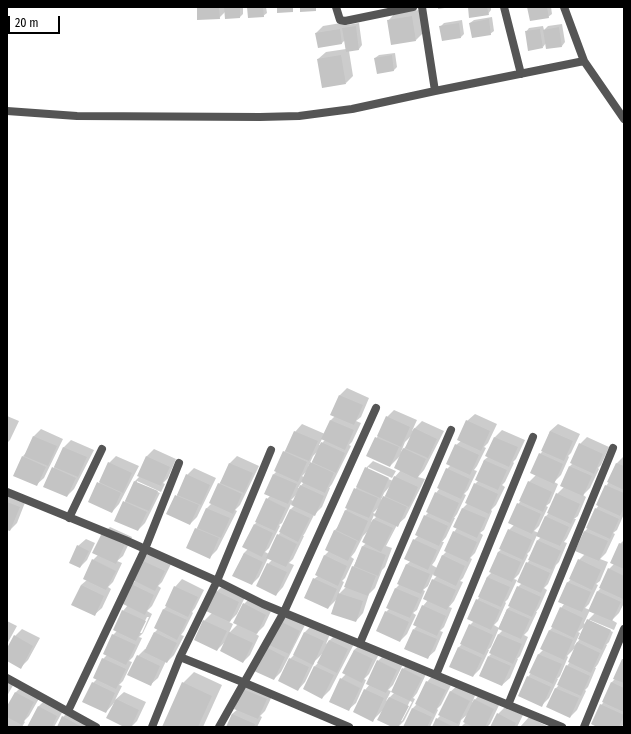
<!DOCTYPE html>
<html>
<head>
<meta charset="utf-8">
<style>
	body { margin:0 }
	#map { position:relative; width:631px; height:734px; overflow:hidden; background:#fff; font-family:"Fira Sans Condensed",sans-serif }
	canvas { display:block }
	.frame { position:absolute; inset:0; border:8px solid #000; pointer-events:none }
	.scale { position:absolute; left:8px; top:16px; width:52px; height:18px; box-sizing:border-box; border:2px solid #000; border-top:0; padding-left:5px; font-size:12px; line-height:14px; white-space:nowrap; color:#000; -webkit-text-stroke:3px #fff; paint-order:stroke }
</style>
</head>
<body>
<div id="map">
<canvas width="631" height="734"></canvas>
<div class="frame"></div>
<div class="scale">20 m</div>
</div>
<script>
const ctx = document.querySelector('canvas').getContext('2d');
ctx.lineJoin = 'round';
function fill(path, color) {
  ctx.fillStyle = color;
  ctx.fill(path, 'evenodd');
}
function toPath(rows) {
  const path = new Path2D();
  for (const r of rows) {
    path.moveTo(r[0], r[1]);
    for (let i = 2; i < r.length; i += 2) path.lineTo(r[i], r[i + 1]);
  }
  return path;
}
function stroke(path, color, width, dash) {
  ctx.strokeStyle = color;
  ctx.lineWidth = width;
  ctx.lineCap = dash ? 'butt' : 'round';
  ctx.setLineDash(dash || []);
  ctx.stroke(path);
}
fill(toPath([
	[198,7,243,7,243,14,240,17,225,12,219,18],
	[248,7,266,7,267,13,263,16],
	[438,7,451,7,438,9],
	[469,7,491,7,491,10,488,14],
	[528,7,551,7,552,14,548,17],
	[419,10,423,33,416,40,388,21,395,13],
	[492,17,494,31,490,34,470,23,474,20],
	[462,20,464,34,461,37,441,26,444,23],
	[347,22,347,25,359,23,362,45,359,49,349,51,353,76,346,83,318,59,326,52,346,49,345,40,342,43,316,33,323,26],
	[562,24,565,42,562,46,546,43,543,47,526,32,529,28,543,26,544,30,548,26],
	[395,53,397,67,394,70,378,73,375,58,379,55],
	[347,388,369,398,361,417,356,421,361,423,352,442,349,445,351,446,332,484,329,488,330,488,322,507,314,515,305,533,303,536,304,536,293,559,289,563,294,565,283,587,276,595,257,586,268,564,272,560,268,558,259,577,252,584,234,575,244,553,248,549,255,524,257,522,267,499,270,496,274,474,277,471,284,452,288,448,295,432,302,424,325,434,331,420,335,416,340,395],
	[322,439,325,440,320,445,319,445],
	[317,452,309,468,308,467,313,456],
	[308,470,305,478,302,476],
	[302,481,304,482,299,488,298,488],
	[297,494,294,501,291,500],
	[291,504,295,505,291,509,280,532,281,532,278,535,269,554,265,552,269,548,280,526,279,525,282,523],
	[394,410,417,420,412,431,422,421,444,431,424,470,418,477,425,479,405,518,397,525,386,546,392,548,385,567,382,570,375,588,369,594,363,613,356,621,338,598,328,608,314,579,318,576,324,556,329,551,334,531,338,527,345,511,348,508,347,507,366,468,373,461,396,471,392,478,368,467,368,470,393,481,394,479,393,479,401,470,400,456,390,466,368,456,387,417],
	[411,436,407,445,401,452,405,442],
	[390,486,387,494,381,500,384,493],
	[379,507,376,514,373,513],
	[374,515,377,516,371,522],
	[368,531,366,543,363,546,355,564,353,567,346,587,338,595,344,582,342,581,345,578,354,559,351,557,355,552,363,536],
	[475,414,497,424,488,443,484,447,486,448,477,466,474,470,477,471,468,490,464,494,466,495,457,514,454,518,455,518,446,537,442,542,444,542,435,561,432,565,437,568,442,556,447,551,454,532,457,528,454,527,463,508,468,503,475,484,479,480,484,460,488,457,487,456,495,437,502,430,525,440,516,459,513,462,514,463,505,482,502,485,505,487,496,505,491,510,492,511,484,530,480,533,483,535,475,553,470,558,472,559,463,578,460,581,463,582,454,601,449,607,452,608,444,627,440,631,443,632,435,651,427,658,414,629,417,626,423,606,428,600,433,580,437,576,433,574,428,586,423,590,425,591,417,610,413,613,416,615,407,634,400,641,386,612,390,608,396,588,400,584,407,564,411,561,414,540,419,535,425,516,429,512,427,511,436,493,440,488,447,469,451,465,456,445,461,441,467,421],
	[7,416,19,421,10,440,7,443],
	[558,424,580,434,571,453,568,456,569,457,561,475,554,482,558,484,550,503,546,506,548,507,539,526,534,531,539,533,546,516,549,513,557,494,564,487,570,466,573,463,580,444,587,437,609,447,601,465,598,468,599,469,590,488,583,495,586,497,578,516,574,519,576,519,567,538,564,542,567,543,559,562,556,565,548,584,544,588,547,590,539,608,536,612,537,612,528,631,524,635,528,637,520,656,517,659,518,659,510,678,502,685,489,656,492,653,490,653,499,634,503,630,499,628,491,647,488,650,489,650,480,669,473,676,451,666,459,647,462,644,470,625,474,621,477,600,480,597,487,577,492,572,498,552,502,549,509,530,514,525,518,504,521,501,529,482,536,475,540,454,543,451,550,431],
	[537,535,541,537,538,540,530,560,527,563,522,583,518,587,511,606,507,609,499,628,494,625,498,621,506,603,505,602,508,599,517,580,514,579,519,574,528,555,527,554,530,551],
	[41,429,63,439,44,478,36,485,23,456,26,453,34,436],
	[71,440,94,450,74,489,67,496,45,486,64,447],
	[154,449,176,459,168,478,163,483,165,484,161,492,137,481,137,483,160,493,145,523,138,530,116,520,135,481,140,476,147,456],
	[116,456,139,466,119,504,112,512,90,502,109,463],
	[237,456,259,466,240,505,235,510,237,511,217,550,210,557,196,529,200,525,207,508,212,503,219,484,222,480,230,463],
	[624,456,624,514,617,530,613,533,615,534,606,553,600,559,608,562,600,581,596,584,598,585,589,604,585,608,590,610,598,591,601,588,609,569,614,564,620,544,624,540,624,603,619,613,612,620,617,623,614,630,590,620,590,622,613,632,609,642,606,645,607,645,598,664,595,668,596,668,588,687,585,690,586,691,577,710,570,717,548,707,556,688,559,685,567,666,570,662,575,648,567,656,568,657,560,676,557,679,558,679,549,698,542,705,520,695,528,677,531,673,530,673,539,654,543,650,542,649,550,630,553,627,561,608,565,603,559,601,568,582,571,579,579,560,585,554,577,550,585,531,588,528,596,509,599,505,606,486,609,482,608,482,617,463],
	[590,610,595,613,584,624,584,623],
	[585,626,580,639,574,646,580,633,578,632],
	[194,468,216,478,197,517,190,524,168,514,187,475],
	[7,493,26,500,17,523,10,530,7,529],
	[110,527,132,537,123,556,117,561,122,563,113,582,108,587,111,589,102,608,94,615,81,585,87,580,93,560,98,555,102,534],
	[86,539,95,543,87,560,80,567,78,546],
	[149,553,171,564,162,582,158,586,161,588,152,606,147,611,152,614,143,633,139,637,142,638,133,657,129,661,132,662,123,681,119,685,122,686,115,700,124,692,146,702,137,721,131,727,126,727,114,703,106,712,93,683,97,679,103,659,107,655,113,635,117,631,123,611,128,605,132,584,136,580,142,560],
	[147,617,149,617,142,633,139,633],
	[182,579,204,590,195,608,192,612,193,613,184,631,181,635,184,636,174,655,167,662,166,661,158,678,150,685,138,656,145,649,146,649,154,633,158,629,155,628,164,609,167,606,175,587],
	[224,585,246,595,237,614,229,622,233,624,229,633,238,624,244,604,251,597,273,607,264,626,256,634,259,636,250,655,243,662,225,642,217,650,204,621,212,613,216,592],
	[288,615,306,623,281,672,274,679,256,670,281,622],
	[7,621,17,626,7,644],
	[312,625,330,634,326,644,337,633,355,642,330,690,322,698,315,666,318,663,323,653,315,661,305,682,298,690,290,659,294,655,305,632],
	[22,629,40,638,28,660,21,667,7,660,7,650,15,636],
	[362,643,380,652,369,674,364,679,366,680,356,703,348,710,341,679,346,674,354,650],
	[385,654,404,662,393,685,388,690,391,691,386,701,395,692,403,669,410,662,428,670,417,693,413,698,415,699,404,721,398,727,394,727,383,710,372,721,365,690,370,684,378,661],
	[410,701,412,702,402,721,400,721],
	[623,659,624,659,624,722,622,727,600,727,601,705,604,702,612,682,616,678],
	[194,672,222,685,203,727,163,727,183,683],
	[434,674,452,683,441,705,437,709,438,710,430,727,404,727,413,708,417,704,427,682],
	[7,675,16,680,7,696],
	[251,682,274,692,265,711,260,716,262,717,257,727,227,727,232,714,238,709,244,689],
	[23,685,41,695,29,716,24,721,25,722,22,727,7,727,7,708,16,692],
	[458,685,476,693,472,703,482,692,501,701,490,724,487,727,461,727,465,723,469,713,461,720,459,727,433,727,437,719,441,715,450,692],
	[46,699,64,709,54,727,28,727,39,706],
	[505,707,523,715,517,727,491,727,498,714],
	[70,710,88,719,84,727,58,727,63,717],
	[529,717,547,726,546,727,520,727]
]), '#0003');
fill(toPath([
	[197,7,219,7,220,19,197,20],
	[224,7,240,7,240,18,225,19],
	[247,7,263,7,264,17,248,18],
	[277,7,293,7,293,12,277,13],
	[300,7,316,7,316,11,300,12],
	[468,7,487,7,489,15,469,18],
	[527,7,547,7,549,18,530,21],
	[412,16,416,41,391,45,387,20],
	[489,19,491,35,472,38,469,23],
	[459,23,461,38,442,41,439,26],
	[356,26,359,50,346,52,342,28],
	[559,27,562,47,546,49,543,30],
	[340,29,342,44,318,48,315,33],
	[540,29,543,48,528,51,525,31],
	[341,55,346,84,322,88,317,59],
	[392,55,394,71,377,74,374,58],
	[339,395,363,405,354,425,330,415],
	[386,416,410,427,401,447,377,436],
	[330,420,354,430,345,450,321,439],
	[466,420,490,431,481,451,457,440],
	[414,428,437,439,428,458,405,448],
	[294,431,318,441,309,461,285,451],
	[550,431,573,441,564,461,541,451],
	[33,436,57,446,48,466,24,456],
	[375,437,399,447,390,467,366,456],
	[494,437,518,447,509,467,485,456],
	[321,442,345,453,336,473,312,462],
	[579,443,603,454,594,474,570,463],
	[455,444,479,455,470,475,446,464],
	[63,447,87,457,78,477,54,467],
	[403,448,426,459,417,479,394,468],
	[283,451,307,462,298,482,274,471],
	[539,453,563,464,554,484,530,473],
	[22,456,46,467,37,486,13,476],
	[146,456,170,467,161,486,137,476],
	[484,460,507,470,498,490,475,480],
	[108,462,132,473,123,493,99,482],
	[310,462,334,473,325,493,301,482],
	[229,463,253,473,244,493,220,483],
	[616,463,624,466,624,490,607,482],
	[569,466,592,476,583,496,560,486],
	[52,467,76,478,67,497,43,487],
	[365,467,389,478,380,498,356,487],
	[446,468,470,479,461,499,437,488],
	[186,474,210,485,201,505,177,495],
	[273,474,297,484,288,504,264,494],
	[394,476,418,487,409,507,385,496],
	[134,481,158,491,149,511,125,501],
	[528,481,552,492,543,512,519,501],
	[97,482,121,493,112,513,88,502],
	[218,483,242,494,233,514,209,503],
	[474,483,498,494,489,514,465,503],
	[300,485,324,496,315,516,291,505],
	[605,485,624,493,624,507,620,516,596,505],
	[354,488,378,498,369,518,345,508],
	[435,492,459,503,450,523,426,512],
	[556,493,580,504,571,524,547,513],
	[175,495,199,505,190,525,166,514],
	[383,496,407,507,398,527,374,516],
	[266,498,286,508,275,531,255,522],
	[123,501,147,512,138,531,114,521],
	[7,502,20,507,10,531,7,530],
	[517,503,541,514,532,534,508,523],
	[206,508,230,518,221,538,197,528],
	[462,508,486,518,477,538,453,527],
	[595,508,619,519,610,539,586,528],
	[290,509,310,518,298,542,279,532],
	[345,510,368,521,359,541,336,530],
	[424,515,448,526,439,546,415,535],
	[545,516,569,527,560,546,536,536],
	[373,519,393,528,381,552,362,542],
	[254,524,273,533,262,557,242,547],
	[195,528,219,538,210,559,186,548],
	[508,529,532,540,523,560,499,549],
	[334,530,357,541,348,561,325,550],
	[453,531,477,542,468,562,444,551],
	[584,531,608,541,599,561,575,551],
	[102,533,125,544,116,564,92,553],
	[277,534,297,544,286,567,266,558],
	[413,539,437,550,428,570,404,559],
	[537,540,561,551,552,570,528,560],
	[619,543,624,545,624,569,610,563],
	[77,545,89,551,80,568,69,563],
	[362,546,386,555,378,576,354,566],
	[498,552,521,562,512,582,489,572],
	[244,553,263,562,252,585,232,576],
	[324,555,347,566,338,586,315,575],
	[442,555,465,566,456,586,433,575],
	[92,559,116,571,106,590,83,579],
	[578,559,601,570,592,590,569,579],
	[141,560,165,571,155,591,131,579],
	[526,562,550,573,541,593,517,582],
	[267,563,287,572,276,596,256,586],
	[406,564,430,574,421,594,397,584],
	[352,566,376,576,368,596,344,587],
	[608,568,624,576,624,596,623,599,599,588],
	[487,577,510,587,501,607,478,597],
	[313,578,337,589,328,609,304,598],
	[432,579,456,590,447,610,423,599],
	[567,582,591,592,582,612,558,602],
	[131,584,154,595,145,615,121,603],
	[81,585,104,596,95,616,71,605],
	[174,586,198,597,188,617,165,606],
	[517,586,541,597,532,617,508,606],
	[395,588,419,598,410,618,386,608],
	[216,591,239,602,230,622,206,611],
	[597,591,621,602,612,621,588,611],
	[338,593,363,601,356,622,331,614],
	[476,599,500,610,491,630,467,619],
	[243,603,266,615,257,634,233,623],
	[422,605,446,616,437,636,413,625],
	[560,607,583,618,574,638,551,627],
	[163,609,187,620,177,640,154,628],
	[507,609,530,619,521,639,498,629],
	[122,610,146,621,136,641,113,630],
	[385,611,409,622,400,642,376,631],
	[587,619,611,630,602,650,578,639],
	[203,620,227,631,217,651,194,640],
	[280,621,300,631,289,654,269,645],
	[469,624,493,635,484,655,460,644],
	[413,629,437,639,428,659,404,649],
	[549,630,573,640,564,660,540,649],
	[154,632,177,643,167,663,144,652],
	[229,632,253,643,243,663,220,651],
	[304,632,324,641,313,665,293,655],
	[112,634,136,645,126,665,103,654],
	[498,634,522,644,513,664,489,653],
	[14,635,33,646,21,669,7,661,7,648],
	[329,640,348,649,337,673,317,663],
	[577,642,600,653,591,673,568,662],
	[266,647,285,657,274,680,254,671],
	[458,647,482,658,473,677,449,667],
	[354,650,373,659,362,683,342,673],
	[538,654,562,664,553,684,529,673],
	[137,655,160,666,151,686,127,675],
	[488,656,511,666,502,686,479,676],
	[102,658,126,669,116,689,93,678],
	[289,658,309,667,298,691,278,681],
	[622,659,624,659,624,683,613,679],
	[377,660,397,670,386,693,366,684],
	[566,665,590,676,581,696,557,685],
	[314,666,334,675,322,699,303,689],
	[402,668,422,678,410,701,391,692],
	[527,676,551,687,542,707,518,696],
	[340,678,360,688,349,711,329,702],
	[426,681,446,690,434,714,415,704],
	[92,682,115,693,106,713,82,702],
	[182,682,212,696,198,727,162,727],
	[611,682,624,688,624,712,602,702],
	[555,688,579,698,570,718,546,707],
	[243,689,267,699,258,719,234,709],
	[364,689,384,698,373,722,353,712],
	[450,691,470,701,458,724,438,715],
	[15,692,34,702,22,725,7,717,7,706],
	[389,697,409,706,398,727,392,727,377,720],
	[116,699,139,710,131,727,124,727,106,718],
	[474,699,494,709,485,727,473,727,463,722],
	[600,704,624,715,619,727,597,727,591,724],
	[38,706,57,716,52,727,27,727],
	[412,708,432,717,427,727,403,727],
	[497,713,516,723,514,727,490,727],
	[232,714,255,724,254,727,226,727],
	[62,716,82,727,57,727],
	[436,718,454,727,432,727]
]), '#c4c4c4');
stroke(toPath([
	[336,7,340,20,345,21,413,7],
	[422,7,435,91],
	[504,7,521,74],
	[564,7,584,61,624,119],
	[7,111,77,116,260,117,299,116,352,109,435,91,584,61],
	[7,492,125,540,217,581,263,604,562,727],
	[69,518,102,449],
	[360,643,451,430],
	[180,657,245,683,349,727],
	[436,675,533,437],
	[7,678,96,727],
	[508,705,613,448],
	[68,711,145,549,179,463],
	[152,727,180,657,217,581,271,450],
	[219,727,284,612,376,408],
	[584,727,624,629]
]), '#555', 8);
</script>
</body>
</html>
